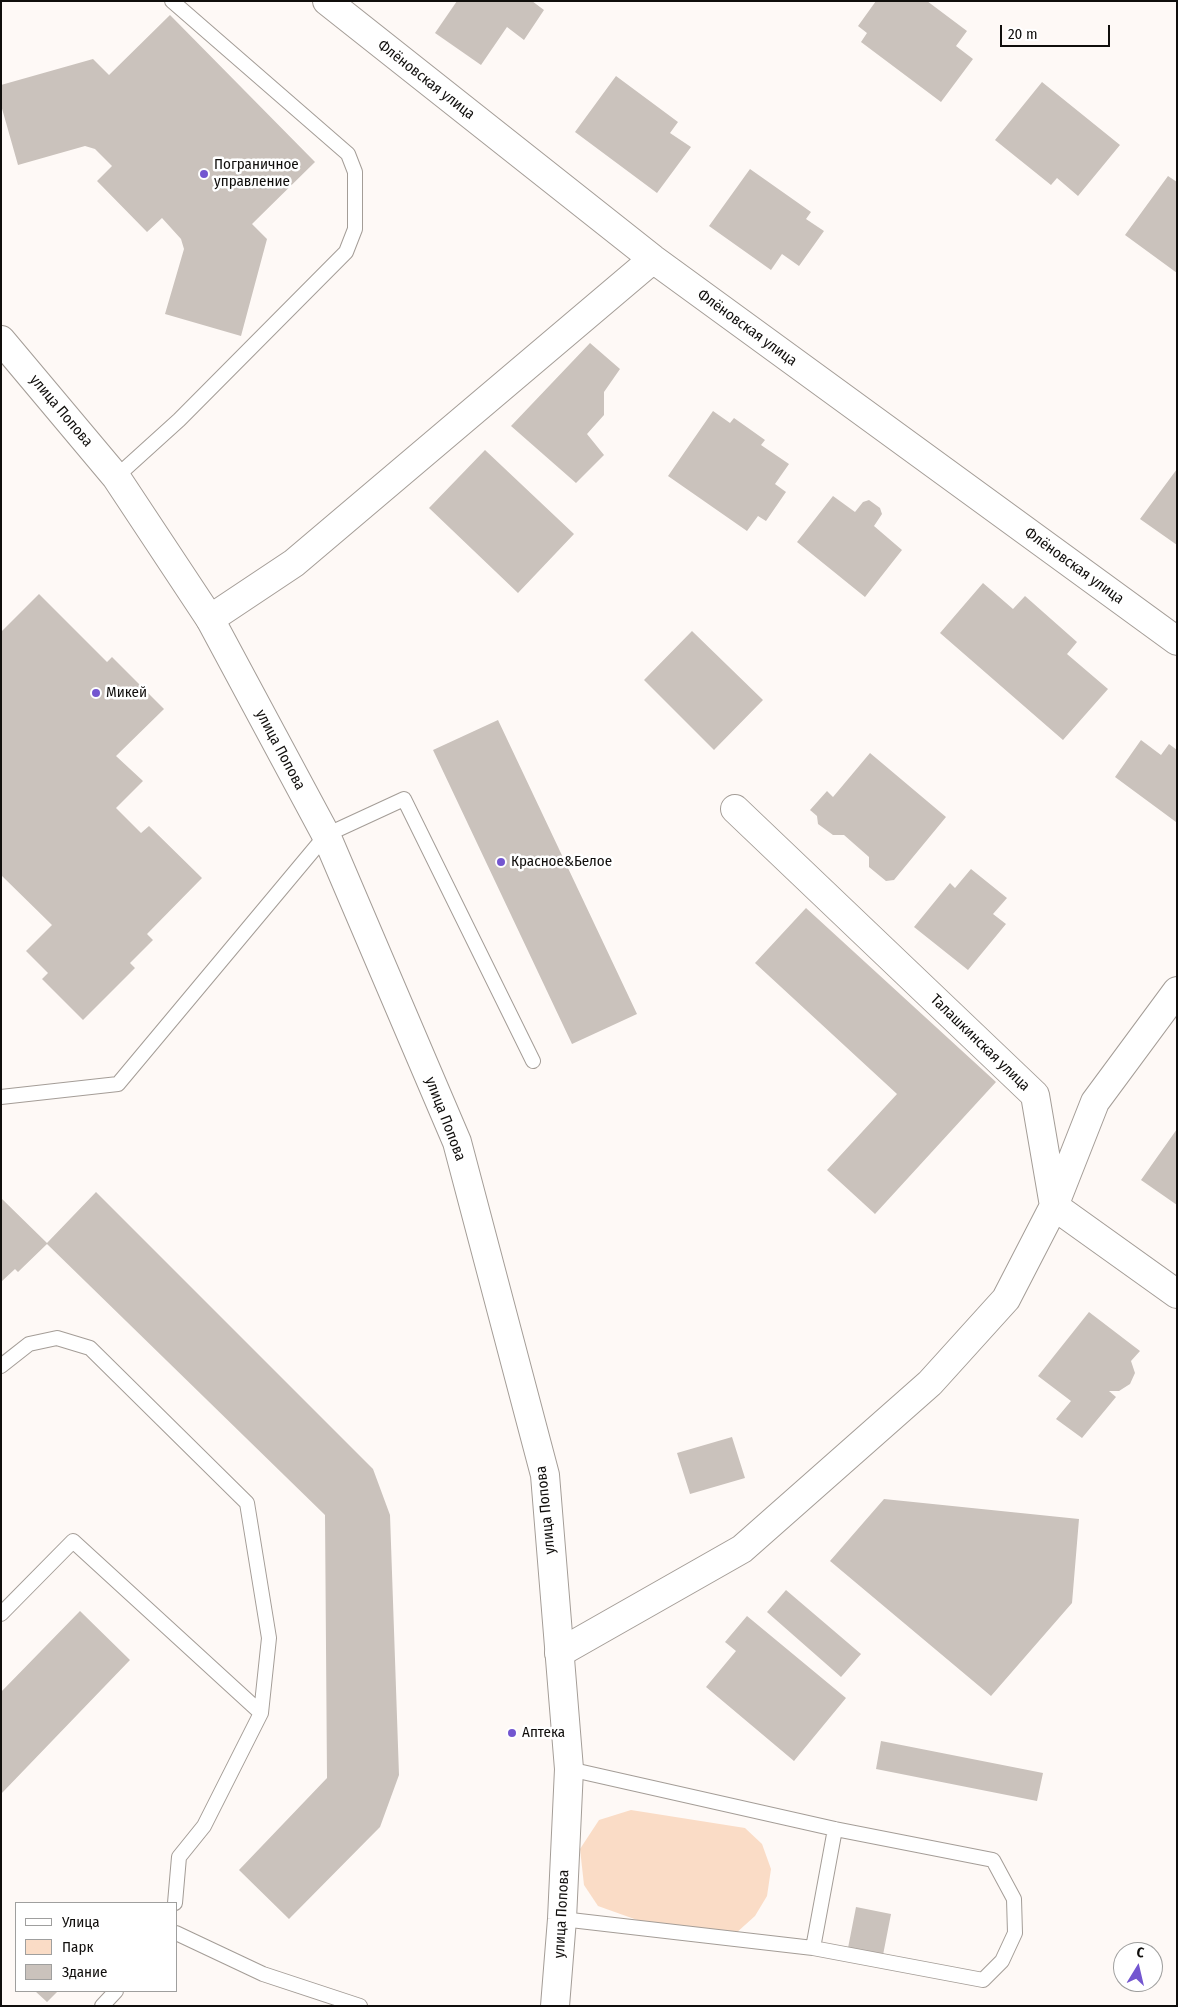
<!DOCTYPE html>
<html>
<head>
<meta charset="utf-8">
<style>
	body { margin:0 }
	#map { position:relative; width:1178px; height:2007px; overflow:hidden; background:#fef9f6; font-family:"Fira Sans Condensed",sans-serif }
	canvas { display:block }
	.frame { position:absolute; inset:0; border:2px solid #100e0c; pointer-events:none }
	.legend { position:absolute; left:15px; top:1902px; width:162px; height:90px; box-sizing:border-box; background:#fff; border:1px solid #9f9f9e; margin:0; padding:6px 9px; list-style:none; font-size:15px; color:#100e0c }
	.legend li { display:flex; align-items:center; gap:10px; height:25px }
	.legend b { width:25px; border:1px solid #9f9f9e }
	.north { position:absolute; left:1113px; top:1942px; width:50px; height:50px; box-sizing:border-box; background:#fff; border:1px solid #9f9f9e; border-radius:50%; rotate:9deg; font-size:14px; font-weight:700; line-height:20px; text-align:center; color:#100e0c }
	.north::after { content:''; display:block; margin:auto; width:18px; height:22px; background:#7356d0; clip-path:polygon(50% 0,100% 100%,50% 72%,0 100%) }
	.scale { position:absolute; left:1000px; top:25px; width:110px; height:22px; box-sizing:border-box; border:2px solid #100e0c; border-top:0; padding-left:6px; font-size:15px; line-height:18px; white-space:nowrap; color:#100e0c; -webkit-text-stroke:4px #fff; paint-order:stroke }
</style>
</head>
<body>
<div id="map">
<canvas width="1178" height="2007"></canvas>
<div class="frame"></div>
<ul class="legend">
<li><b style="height:6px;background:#fff"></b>Улица</li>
<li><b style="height:14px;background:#fadcc6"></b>Парк</li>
<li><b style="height:14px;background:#cac2bc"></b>Здание</li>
</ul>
<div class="north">С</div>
<div class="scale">20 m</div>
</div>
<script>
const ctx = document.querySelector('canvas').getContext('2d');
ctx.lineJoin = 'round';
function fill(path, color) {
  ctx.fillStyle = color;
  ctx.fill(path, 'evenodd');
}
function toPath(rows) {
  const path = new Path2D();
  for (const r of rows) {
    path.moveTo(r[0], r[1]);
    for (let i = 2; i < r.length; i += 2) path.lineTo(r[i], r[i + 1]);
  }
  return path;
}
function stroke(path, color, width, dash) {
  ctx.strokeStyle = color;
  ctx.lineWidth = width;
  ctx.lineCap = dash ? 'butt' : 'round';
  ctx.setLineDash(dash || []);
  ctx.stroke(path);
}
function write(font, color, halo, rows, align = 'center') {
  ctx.font = font + ' "Fira Sans Condensed",sans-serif';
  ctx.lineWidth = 5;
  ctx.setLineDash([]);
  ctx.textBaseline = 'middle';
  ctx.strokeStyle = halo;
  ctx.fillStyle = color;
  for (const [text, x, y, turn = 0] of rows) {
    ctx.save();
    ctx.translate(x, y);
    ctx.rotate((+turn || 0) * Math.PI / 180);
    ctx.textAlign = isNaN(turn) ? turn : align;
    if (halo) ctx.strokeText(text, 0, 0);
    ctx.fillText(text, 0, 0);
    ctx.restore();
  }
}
fill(toPath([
	[631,1810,745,1828,762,1844,771,1869,767,1896,755,1916,735,1934,640,1921,598,1906,584,1885,580,1849,599,1820]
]), '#fadcc6');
fill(toPath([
	[457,1,532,1,544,10,524,40,507,27,481,65,435,33],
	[876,1,927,1,967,31,956,46,973,59,941,102,861,42,867,33,858,26],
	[170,15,315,162,252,224,267,239,241,336,165,314,184,249,181,239,162,218,147,232,97,181,112,166,95,149,85,146,18,165,1,105,1,85,93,59,109,75],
	[616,76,678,122,670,133,691,147,657,193,575,132],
	[1042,82,1120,145,1078,196,1057,178,1051,185,995,140],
	[750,169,811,212,806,219,824,231,799,266,782,254,771,270,709,226],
	[1168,176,1177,182,1177,273,1125,235],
	[590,343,620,369,604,392,604,415,587,434,604,455,576,483,511,426],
	[713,411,730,423,734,418,765,440,761,445,789,464,775,484,786,492,766,521,758,516,747,531,668,476],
	[485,450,574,534,518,593,429,508],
	[1177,469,1177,545,1140,519],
	[833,496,855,512,863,502,869,500,880,508,882,514,874,526,902,550,865,597,797,542],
	[983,583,1013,609,1025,596,1077,642,1067,654,1108,689,1063,740,940,633],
	[39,594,107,662,112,657,164,709,116,756,143,781,116,808,141,833,149,826,202,878,147,934,153,940,130,963,135,968,83,1020,42,979,48,973,26,951,52,925,1,875,1,632],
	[692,631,763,700,714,750,644,680],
	[498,720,637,1014,572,1044,433,750],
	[1141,740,1161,755,1169,744,1177,750,1176,822,1115,777],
	[870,753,946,817,894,880,886,881,869,867,869,857,844,835,833,835,818,824,817,816,810,810,827,791,833,797],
	[971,869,1007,898,993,914,1006,924,968,970,914,927,950,883,955,888],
	[806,908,996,1082,875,1214,827,1170,897,1094,755,963],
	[1177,1129,1177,1205,1141,1180],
	[96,1192,373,1469,390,1515,399,1775,380,1827,289,1919,239,1870,327,1778,325,1515,47,1244,18,1272,15,1269,1,1282,1,1198,47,1243],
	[1089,1312,1140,1351,1131,1361,1135,1373,1130,1384,1119,1391,1109,1391,1116,1397,1082,1438,1056,1419,1071,1401,1038,1376],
	[732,1437,745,1478,690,1494,677,1453],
	[884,1499,1079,1519,1072,1603,991,1696,830,1561],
	[786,1590,861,1654,841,1677,767,1612],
	[80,1611,130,1660,1,1794,1,1692],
	[747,1616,846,1698,794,1761,706,1687,736,1651,725,1642],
	[881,1741,1043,1773,1037,1801,876,1769],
	[856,1907,891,1914,883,1955,848,1948],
	[35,1991,58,1991,47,2002]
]), '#cac2bc');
const lane = toPath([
	[116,477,179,420,346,252,355,229,355,172,348,154,172,1],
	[1,1097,118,1084,326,835,404,799,533,1061],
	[1,1366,29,1344,57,1338,90,1348,247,1503,269,1638,261,1713,204,1826,179,1857,175,1903],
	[1,1614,73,1541,261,1713],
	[562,1919,813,1948,983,1980,1002,1961,1015,1933,1014,1899,993,1860,835,1829,569,1769],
	[176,1933,263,1974,360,2006],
	[813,1948,835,1829],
	[102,2006,116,1991]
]);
const street = toPath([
	[327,1,653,259,1177,641],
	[210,619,294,563,653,259],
	[735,809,1035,1095,1054,1206,1177,1294],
	[559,1653,742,1549,930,1383,1006,1299,1054,1206,1095,1102,1177,991]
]);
const secondary = toPath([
	[1,340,116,477,210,619,326,835,457,1142,545,1475,569,1769,562,1919,555,2006]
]);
stroke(lane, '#a49d97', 16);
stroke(street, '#a49d97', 30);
stroke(secondary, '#a49d97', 30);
stroke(lane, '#fff', 14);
stroke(street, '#fff', 28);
stroke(secondary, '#fff', 28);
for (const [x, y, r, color] of [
	[204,174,5,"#7356d0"],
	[96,693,5,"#7356d0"],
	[501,862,5,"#7356d0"],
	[512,1733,5,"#7356d0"]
]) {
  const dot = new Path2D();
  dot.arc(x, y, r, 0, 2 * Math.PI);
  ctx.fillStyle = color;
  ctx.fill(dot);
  stroke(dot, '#fff', 2);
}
write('15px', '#100e0c', '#fff', [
	["Флёновская улица",426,80,38],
	["Флёновская улица",747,328,36],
	["улица Попова",61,411,50],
	["Флёновская улица",1074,566,36],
	["улица Попова",280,750,62],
	["Талашкинская улица",980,1043,44],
	["улица Попова",445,1119,69],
	["улица Попова",546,1510,-96],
	["улица Попова",562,1914,-87]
]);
write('15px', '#100e0c', '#fff', [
	["Пограничное",214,165],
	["управление",214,182],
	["Микей",106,693],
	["Красное&Белое",511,862],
	["Аптека",522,1733]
], 'left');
</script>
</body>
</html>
